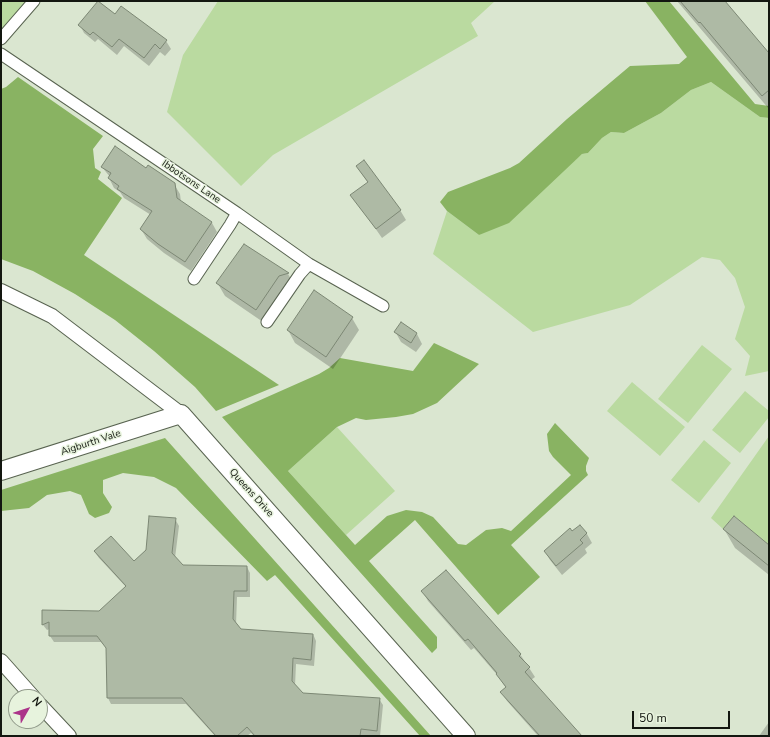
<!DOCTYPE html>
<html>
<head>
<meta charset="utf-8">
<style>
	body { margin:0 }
	#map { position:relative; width:770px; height:737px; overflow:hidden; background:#dae6d0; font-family:"Nunito Sans",sans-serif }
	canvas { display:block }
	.frame { position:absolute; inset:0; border:2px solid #131710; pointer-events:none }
	.north { position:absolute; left:8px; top:689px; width:40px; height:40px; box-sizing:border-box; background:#e7f3dd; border:1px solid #929b8b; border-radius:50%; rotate:51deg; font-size:11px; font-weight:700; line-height:16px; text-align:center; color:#131710 }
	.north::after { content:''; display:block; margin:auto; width:14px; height:18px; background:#ac348a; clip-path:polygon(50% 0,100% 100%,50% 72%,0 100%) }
	.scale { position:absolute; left:632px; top:711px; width:98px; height:18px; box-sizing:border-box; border:2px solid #131710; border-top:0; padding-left:5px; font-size:12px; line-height:14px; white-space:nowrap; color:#131710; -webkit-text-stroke:3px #e7f3dd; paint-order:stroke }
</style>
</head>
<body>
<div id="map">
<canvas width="770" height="737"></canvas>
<div class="frame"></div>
<div class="north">N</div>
<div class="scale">50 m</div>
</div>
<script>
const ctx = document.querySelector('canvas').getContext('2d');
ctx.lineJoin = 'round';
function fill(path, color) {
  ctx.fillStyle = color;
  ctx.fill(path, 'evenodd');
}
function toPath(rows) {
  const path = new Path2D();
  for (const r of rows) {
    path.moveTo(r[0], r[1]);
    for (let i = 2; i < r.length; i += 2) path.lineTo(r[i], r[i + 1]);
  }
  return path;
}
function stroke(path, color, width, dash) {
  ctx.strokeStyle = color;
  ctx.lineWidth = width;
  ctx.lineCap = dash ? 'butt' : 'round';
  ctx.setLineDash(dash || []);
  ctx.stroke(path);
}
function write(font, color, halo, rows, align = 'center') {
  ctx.font = font + ' "Nunito Sans",sans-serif';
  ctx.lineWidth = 3;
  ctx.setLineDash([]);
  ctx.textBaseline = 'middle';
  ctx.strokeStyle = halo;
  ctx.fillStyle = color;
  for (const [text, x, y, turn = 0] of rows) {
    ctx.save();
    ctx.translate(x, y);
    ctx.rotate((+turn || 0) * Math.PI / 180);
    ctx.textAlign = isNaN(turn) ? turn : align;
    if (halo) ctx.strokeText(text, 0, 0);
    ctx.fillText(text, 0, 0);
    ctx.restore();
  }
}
fill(toPath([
	[1,1,28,1,1,32],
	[218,1,495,1,471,23,478,36,273,155,241,186,167,112,183,55],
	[711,82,760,117,769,118,769,371,745,376,750,356,735,339,745,307,735,278,720,260,702,257,630,305,533,332,433,254,447,211,479,235,582,154,588,153,602,138,611,132,624,133,661,113,691,90],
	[702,345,732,369,688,423,658,399],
	[632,382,685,427,660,456,607,411],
	[745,391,769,411,769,417,740,453,712,430],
	[337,427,395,491,346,535,288,471],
	[769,436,769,545,734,516,723,529,711,518],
	[704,440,731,463,699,503,671,480]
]), '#badaa0');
fill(toPath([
	[645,1,669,1,755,104,769,106,769,118,760,117,711,82,691,90,661,113,624,133,611,132,602,138,588,153,582,154,509,223,479,235,447,211,440,202,448,192,510,168,519,163,567,119,630,66,679,64,687,57],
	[18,77,103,136,93,149,95,168,101,172,98,179,122,198,84,255,279,385,216,411,195,387,154,351,115,320,75,294,33,271,1,259,1,89,6,87],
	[434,343,479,364,437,403,413,414,396,417,366,420,356,418,337,427,288,471,355,545,387,516,406,510,422,512,433,517,458,544,466,545,486,530,502,528,511,531,571,475,553,457,549,451,547,434,555,423,589,458,586,466,586,471,588,475,511,545,540,577,498,615,415,520,369,561,437,637,437,648,432,653,222,417,319,374,329,368,340,358,413,371],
	[165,438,431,736,420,736,275,575,267,581,176,488,154,477,123,473,103,480,103,493,112,507,109,513,95,518,89,514,81,495,70,491,47,495,29,508,1,511,1,490]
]), '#89b362');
fill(toPath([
	[677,1,724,1,767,52,769,51,769,109],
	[80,25,166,41,171,49,165,56,160,52,149,66,124,46,117,55,98,39,95,42,84,33],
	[364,162,400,210,406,220,382,238,352,195,368,183,357,167],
	[102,167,146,169,174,184,180,194,181,202,212,223,217,232,191,271,164,253,147,239,141,229,151,215,124,198,120,192,114,188,109,178,110,177],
	[244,245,288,274,295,286,263,322,225,296,218,284],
	[352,318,359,330,333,369,295,343,288,330],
	[402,324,417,334,422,344,416,352,401,342,396,333],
	[175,519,179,526,175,558,182,566,247,567,250,573,250,597,237,597,236,625,240,630,313,634,316,641,314,666,296,664,295,686,302,694,379,699,383,705,380,736,254,736,251,733,247,736,215,736,186,704,111,704,108,698,108,649,101,642,54,642,50,636,50,629,47,630,43,625,43,611,99,612,126,587,99,558,95,552,134,562],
	[580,526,587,534,592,543,585,549,587,553,562,575,550,560,545,551],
	[724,529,769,546,769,575,735,548],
	[422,591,520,654,535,677,531,680,581,736,538,736,507,701,501,692,506,688,498,676,474,648,471,650,428,601],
	[769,722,769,736,759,736]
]), '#0003');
const building = toPath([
	[98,1,115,14,121,6,167,40,160,49,155,44,144,58,119,39,112,47,93,32,90,35,78,25,98,1],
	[680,1,725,1,769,53,769,90,762,96,700,22,699,23,680,1],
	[115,146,146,168,148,165,175,183,177,198,212,222,185,262,158,244,140,229,152,211,117,189,119,186,108,178,111,173,101,167,115,146],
	[364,160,401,210,376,229,350,195,368,182,356,166,364,160],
	[244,244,289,273,279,276,256,310,216,283,244,244],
	[314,290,353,317,326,357,287,330,314,290],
	[401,322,417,333,411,343,394,332,401,322],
	[149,516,176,518,172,553,183,565,247,566,247,591,234,591,233,619,241,629,313,634,311,660,293,658,292,681,303,693,380,698,377,731,361,729,360,736,255,736,247,727,237,736,216,736,182,698,107,698,106,648,97,636,49,636,49,622,42,625,42,610,99,611,126,586,94,551,111,536,134,561,146,550,149,516],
	[734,516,769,545,769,566,723,529,734,516],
	[580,525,587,533,580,540,583,543,556,566,544,551,570,528,572,531,580,525],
	[446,570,521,654,519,656,530,667,525,672,582,736,540,736,500,692,506,687,496,674,497,673,468,639,465,641,421,591,446,570]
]);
fill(building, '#aebaa5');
stroke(building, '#7c8774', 1);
const minor = toPath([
	[1,39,34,1],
	[1,54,237,213,309,264,383,306],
	[194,279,230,225,237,213],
	[267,322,300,274,309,264]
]);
const tertiary = toPath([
	[1,291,52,316,181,414],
	[1,661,33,697],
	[40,705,69,736]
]);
const primary = toPath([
	[1,471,181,414,466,736]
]);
stroke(minor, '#586350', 13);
stroke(tertiary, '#586350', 16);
stroke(primary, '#586350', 20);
stroke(minor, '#fff', 11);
stroke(tertiary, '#fff', 14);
stroke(primary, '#fff', 18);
write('10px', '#131710', '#e7f3dd', [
	["Ibbotsons Lane",191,182,34],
	["Aigburth Vale",91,443,-18],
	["Queens Drive",251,493,48]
]);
</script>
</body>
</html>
